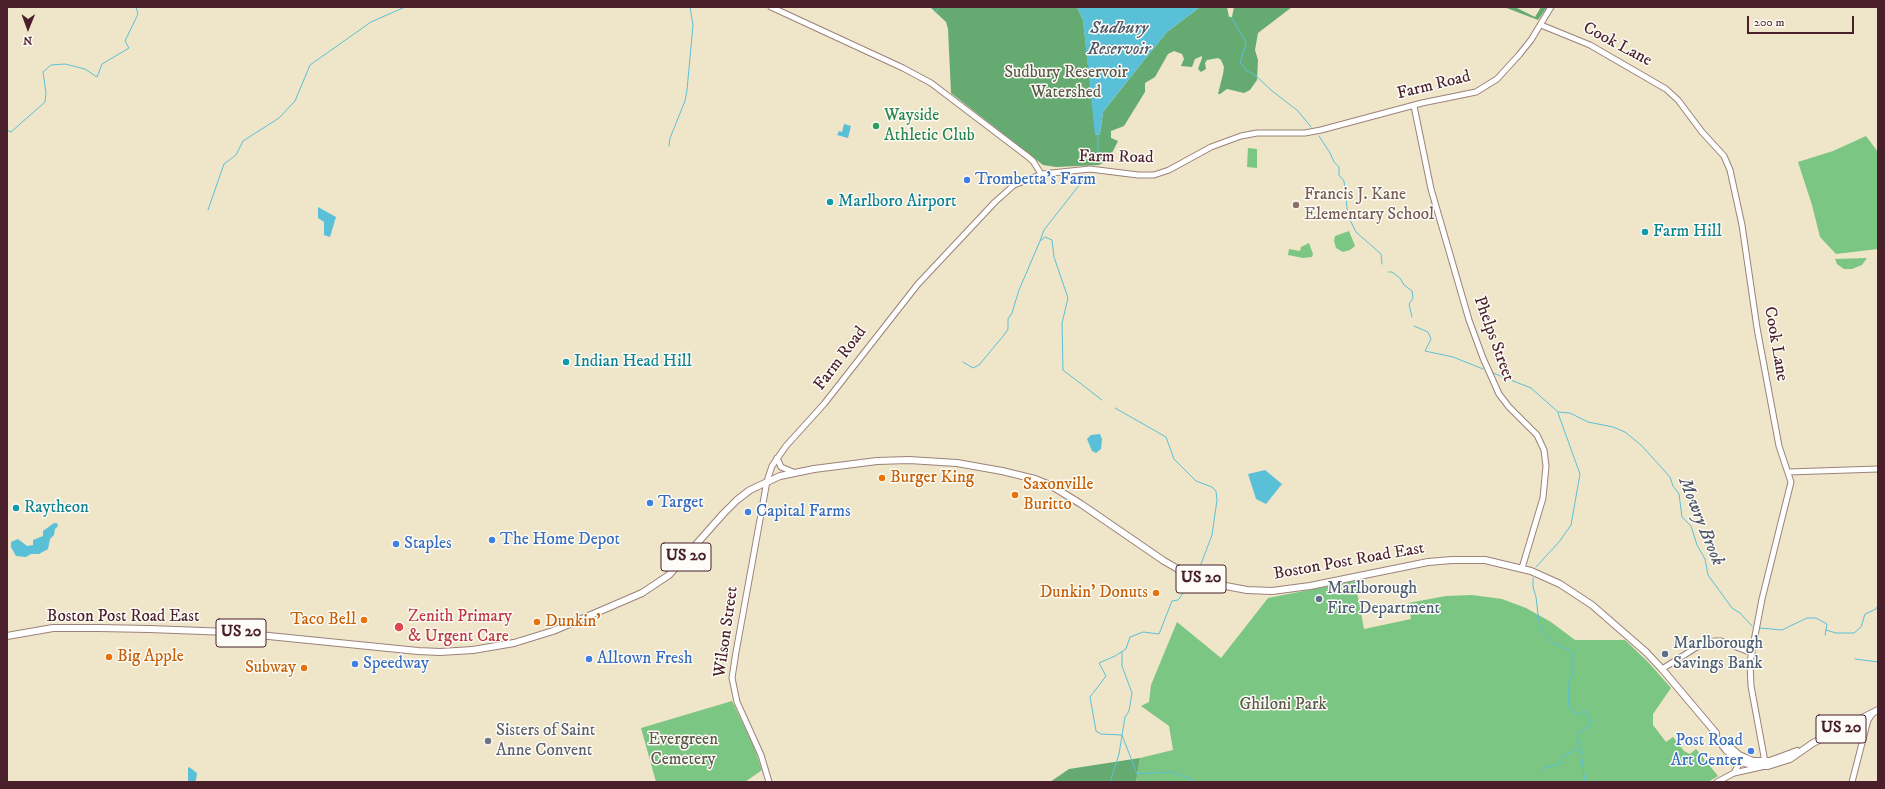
<!DOCTYPE html>
<html>
<head>
<meta charset="utf-8">
<style>
	body { margin:0 }
	#map { position:relative; width:1885px; height:789px; overflow:hidden; background:#efe5c8; font-family:"IM FELL DW Pica",serif }
	canvas { display:block }
	.frame { position:absolute; inset:0; border:8px solid #4a1f2b; pointer-events:none }
	.north { position:absolute; left:8px; top:8px; width:40px; height:40px; -webkit-text-stroke:3px #fdfcf7; paint-order:stroke; rotate:181deg; font-size:11px; font-weight:700; line-height:16px; text-align:center; color:#4a1f2b }
	.north::after { content:''; display:block; margin:auto; width:14px; height:18px; background:#4a1f2b; clip-path:polygon(50% 0,100% 100%,50% 72%,0 100%) }
	.scale { position:absolute; left:1747px; top:16px; width:107px; height:18px; box-sizing:border-box; border:2px solid #4a1f2b; border-top:0; padding-left:5px; font-size:12px; line-height:14px; white-space:nowrap; color:#4a1f2b; -webkit-text-stroke:3px #fdfcf7; paint-order:stroke }
</style>
</head>
<body>
<div id="map">
<canvas width="1885" height="789"></canvas>
<div class="frame"></div>
<div class="north">N</div>
<div class="scale">200 m</div>
</div>
<script>
const ctx = document.querySelector('canvas').getContext('2d');
ctx.lineJoin = 'round';
function fill(path, color) {
  ctx.fillStyle = color;
  ctx.fill(path, 'evenodd');
}
function toPath(rows) {
  const path = new Path2D();
  for (const r of rows) {
    path.moveTo(r[0], r[1]);
    for (let i = 2; i < r.length; i += 2) path.lineTo(r[i], r[i + 1]);
  }
  return path;
}
function stroke(path, color, width, dash) {
  ctx.strokeStyle = color;
  ctx.lineWidth = width;
  ctx.lineCap = dash ? 'butt' : 'round';
  ctx.setLineDash(dash || []);
  ctx.stroke(path);
}
function write(font, color, halo, rows, align = 'center') {
  ctx.font = font + ' "IM FELL DW Pica",serif';
  ctx.lineWidth = 3;
  ctx.setLineDash([]);
  ctx.textBaseline = 'middle';
  ctx.strokeStyle = halo;
  ctx.fillStyle = color;
  for (const [text, x, y, turn = 0] of rows) {
    ctx.save();
    ctx.translate(x, y);
    ctx.rotate((+turn || 0) * Math.PI / 180);
    ctx.textAlign = isNaN(turn) ? turn : align;
    if (halo) ctx.strokeText(text, 0, 0);
    ctx.fillText(text, 0, 0);
    ctx.restore();
  }
}
fill(toPath([
	[1866,136,1878,152,1878,249,1836,254,1820,237,1812,205,1798,162,1833,151],
	[1248,148,1257,149,1257,168,1247,167],
	[1349,231,1355,246,1350,250,1343,252,1336,248,1334,241,1335,236],
	[1309,243,1313,254,1312,257,1303,258,1288,255,1289,249,1300,251,1301,247],
	[1867,258,1862,265,1852,269,1844,269,1837,264,1835,259],
	[1355,581,1364,629,1411,619,1408,603,1446,596,1472,595,1502,599,1526,608,1551,622,1575,640,1625,640,1648,662,1671,688,1653,714,1653,725,1666,742,1673,737,1684,751,1690,754,1696,749,1718,776,1708,782,1136,782,1140,758,1173,750,1169,726,1141,706,1149,702,1151,685,1177,622,1221,658,1268,598],
	[732,701,754,747,762,770,745,782,656,782,641,728]
]), '#7cc683');
fill(toPath([
	[930,7,1077,7,1083,20,1096,135,1100,134,1103,112,1141,64,1167,32,1200,7,1227,7,1229,17,1232,17,1234,7,1292,7,1258,33,1255,50,1258,60,1257,80,1250,90,1244,93,1227,89,1220,94,1218,94,1223,74,1224,67,1221,60,1218,58,1207,60,1205,63,1206,69,1201,72,1198,69,1202,58,1202,56,1195,59,1192,67,1181,66,1184,59,1182,54,1174,51,1168,54,1155,77,1145,83,1145,92,1124,126,1111,131,1111,138,1118,141,1112,153,1103,163,1099,165,1056,167,1043,165,951,93,948,29,946,22],
	[1504,7,1515,7,1535,17,1541,7,1547,7,1538,20],
	[1140,758,1136,782,1050,782,1069,769]
]), '#65ab71');
fill(toPath([
	[1077,7,1200,7,1167,32,1141,64,1103,112,1100,134,1095,135,1083,20],
	[844,124,851,126,848,138,837,135,839,131,842,132],
	[318,207,336,217,330,237,324,235,324,222,318,218],
	[1100,434,1102,439,1101,449,1096,453,1092,451,1087,439,1091,435],
	[1265,470,1282,484,1266,504,1256,499,1248,474],
	[54,523,57,523,58,526,55,529,54,535,50,539,48,549,39,554,31,554,26,557,16,556,11,547,11,542,18,539,27,546,33,545,33,540,43,536,43,531],
	[189,767,197,773,196,780,194,782,188,781,188,768]
]), '#5ac0d8');
stroke(toPath([
	[936,12,939,7],
	[1231,17,1245,40,1246,45,1240,62,1246,70,1257,77,1271,90,1298,111,1311,127],
	[7,130,11,132,45,102,46,93,43,72,51,65,65,64,85,69,97,77,102,64,129,48,125,41,138,14,136,7],
	[1098,134,1098,163],
	[1319,136,1330,153,1334,162,1339,167,1339,175,1344,181,1348,216,1356,232,1381,254,1382,264],
	[669,146,670,138,685,101,687,90,693,25,690,7],
	[1084,175,1084,179,1044,230,1040,241,1045,237,1052,240,1054,257,1068,298,1062,323,1063,370,1102,400],
	[208,210,224,164,236,155,243,141,279,118,295,101,310,65,371,22,405,7],
	[1389,272,1392,272,1400,278,1404,285,1412,291,1413,298,1409,304,1412,317],
	[1414,326,1428,332,1431,339,1425,351,1453,357,1483,369],
	[963,362,973,368,979,365,1004,335,1008,329,1008,319,1012,313,1019,290,1040,241],
	[1493,373,1531,388,1558,412,1570,413,1588,422,1613,427,1625,432,1641,445,1670,477,1673,486,1679,494,1682,517,1691,526,1697,545,1705,559,1708,575,1732,608,1740,613,1752,626],
	[1115,408,1166,437,1174,459,1196,481,1212,487,1216,491,1217,500,1212,535,1198,572],
	[1536,567,1559,542,1571,525,1580,474,1558,413],
	[1533,578,1533,587,1536,597,1539,622,1542,631,1553,643,1571,651,1573,655,1573,672,1568,684,1569,708,1578,715,1584,711,1586,712,1591,721,1589,726,1577,734,1581,755],
	[1192,581,1178,600,1172,601,1159,634,1143,632,1130,637,1126,649,1115,656,1099,663,1106,676,1090,697,1096,731,1101,734,1122,735,1137,774,1171,772,1193,780,1194,782],
	[1760,628,1782,630,1807,618,1816,618,1827,624,1825,635],
	[1826,630,1836,633,1854,633,1861,627,1865,614,1876,609,1878,605],
	[1855,659,1878,662],
	[1582,758,1585,782],
	[1541,773,1543,768,1560,764,1562,757,1579,748],
	[1110,782,1119,754,1125,717,1129,711,1132,693,1122,666,1122,652]
]), '#5ac0d8', 1);
const tertiary = toPath([
	[771,7,903,68,931,83,1027,156,1033,161,1041,174],
	[1541,25,1590,45,1666,89,1678,100,1702,132,1724,156,1730,170,1742,225,1757,328,1779,446,1791,482,1762,599,1750,662,1751,686,1765,762],
	[1414,106,1431,189,1469,320,1483,358,1499,394,1509,407,1537,435,1544,450,1546,466,1543,498,1522,568],
	[777,458,781,467,793,472],
	[1788,472,1878,469],
	[1662,669,1697,647,1714,641,1721,641,1752,653],
	[1843,730,1855,728,1862,733],
	[1734,773,1739,764,1745,761],
	[769,782,761,755,737,702,732,678,736,652,767,481,772,466,786,446,824,404,918,284,995,202,1014,185,1042,174,1090,169,1138,175,1154,175,1169,170,1211,147,1241,136,1257,133,1305,133,1321,130,1422,103,1476,92,1497,79,1519,55,1531,40,1551,7],
	[1717,782,1734,773,1761,767],
	[1852,782,1868,720,1873,713]
]);
const primary = toPath([
	[1002,471,1035,479,1050,485,1081,504,1164,561,1185,573,1215,584,1247,590,1272,591,1310,586,1428,562,1452,560,1485,560,1531,571,1560,584,1592,605,1646,652],
	[642,593,669,575,723,514,737,500,750,490,780,476,814,469],
	[149,629,229,632,418,651,440,652,473,650],
	[7,636,53,628,99,628],
	[514,643,553,631,598,612],
	[1662,669,1716,733],
	[1713,732,1715,736,1726,750,1738,761,1756,766,1768,766,1790,759,1813,743,1878,710],
	[1723,741,1739,755,1753,761,1770,761,1797,751]
]);
const trunk = toPath([
	[814,469,877,461,909,460,957,463,1002,471],
	[598,612,642,593],
	[99,628,149,629],
	[473,650,514,643],
	[1646,652,1662,669]
]);
stroke(tertiary, '#9c827a', 7);
stroke(primary, '#9c827a', 8);
stroke(trunk, '#9c827a', 8);
stroke(tertiary, '#fff', 5);
stroke(primary, '#fff', 6);
stroke(trunk, '#fff', 6);
for (const [x, y, r, color] of [
	[876,126,4,"#2e9e5b"],
	[967,180,4,"#3f7fe0"],
	[830,202,4,"#0f9aa8"],
	[1296,205,4,"#8d6e63"],
	[1645,232,4,"#0f9aa8"],
	[566,362,4,"#0f9aa8"],
	[882,478,4,"#e8710a"],
	[1015,495,4,"#e8710a"],
	[650,503,4,"#3f7fe0"],
	[16,508,4,"#0f9aa8"],
	[748,512,4,"#3f7fe0"],
	[492,540,4,"#3f7fe0"],
	[396,544,4,"#3f7fe0"],
	[1156,593,4,"#e8710a"],
	[1319,599,4,"#5c6f8a"],
	[364,620,4,"#e8710a"],
	[537,622,4,"#e8710a"],
	[399,627,5,"#e0444e"],
	[1665,654,4,"#5c6f8a"],
	[109,657,4,"#e8710a"],
	[589,659,4,"#3f7fe0"],
	[355,664,4,"#3f7fe0"],
	[304,668,4,"#e8710a"],
	[488,741,4,"#6b7280"],
	[1751,751,4,"#3f7fe0"]
]) {
  const dot = new Path2D();
  dot.arc(x, y, r, 0, 2 * Math.PI);
  ctx.fillStyle = color;
  ctx.fill(dot);
  stroke(dot, '#fdfcf7', 1.5);
}
for (const [x, y, w] of [
	[686,557,50],
	[1201,579,50],
	[241,633,50],
	[1841,729,50]
]) {
  const box = new Path2D();
  box.roundRect(x - w / 2, y - 14, w, 28, 3);
  ctx.fillStyle = '#fdfcf7';
  ctx.fill(box);
  stroke(box, '#4a1f2b', 1);
}
write('bold 16px', '#4a1f2b', null, [
	["US 20",686,557],
	["US 20",1201,579],
	["US 20",241,633],
	["US 20",1841,729]
]);
write('17px', '#4a1f2b', '#fdfcf7', [
	["Cook Lane",1617,45,28],
	["Farm Road",1434,86,-14],
	["Farm Road",1116,158,1],
	["Phelps Street",1493,339,70],
	["Cook Lane",1775,344,80],
	["Farm Road",841,359,-53],
	["Boston Post Road East",1349,562,-10],
	["Boston Post Road East",123,617],
	["Wilson Street",727,632,-82]
]);
write('17px', '#5c594a', '#fdfcf7', [
	["Sudbury Reservoir",1066,73],
	["Watershed",1066,93],
	["Ghiloni Park",1283,705],
	["Evergreen",683,740],
	["Cemetery",683,760]
]);
write('17px', '#27864d', '#fdfcf7', [
	["Wayside",884,116],
	["Athletic Club",884,136]
], 'left');
write('17px', '#366cbe', '#fdfcf7', [
	["Trombetta's Farm",975,180],
	["Target",658,503],
	["Capital Farms",756,512],
	["The Home Depot",500,540],
	["Staples",404,544],
	["Alltown Fresh",597,659],
	["Speedway",363,664],
	["Post Road",1743,741,"right"],
	["Art Center",1743,761,"right"]
], 'left');
write('17px', '#785e54', '#fdfcf7', [
	["Francis J. Kane",1304,195],
	["Elementary School",1304,215]
], 'left');
write('17px', '#0d838f', '#fdfcf7', [
	["Marlboro Airport",838,202],
	["Farm Hill",1653,232],
	["Indian Head Hill",574,362],
	["Raytheon",24,508]
], 'left');
write('17px', '#c56008', '#fdfcf7', [
	["Burger King",890,478],
	["Saxonville",1023,485],
	["Buritto",1023,505],
	["Dunkin' Donuts",1148,593,"right"],
	["Taco Bell",356,620,"right"],
	["Dunkin'",545,622],
	["Big Apple",117,657],
	["Subway",296,668,"right"]
], 'left');
write('17px', '#4e5e75', '#fdfcf7', [
	["Marlborough",1327,589],
	["Fire Department",1327,609],
	["Marlborough",1673,644],
	["Savings Bank",1673,664]
], 'left');
write('17px', '#be3a42', '#fdfcf7', [
	["Zenith Primary",408,617],
	["& Urgent Care",408,637]
], 'left');
write('17px', '#5b616d', '#fdfcf7', [
	["Sisters of Saint",496,731],
	["Anne Convent",496,751]
], 'left');
write('italic 18px', '#505768', '#fdfcf7', [
	["Sudbury",1119,29],
	["Reservoir",1119,50],
	["Mowry Brook",1700,522,68]
]);
</script>
</body>
</html>
